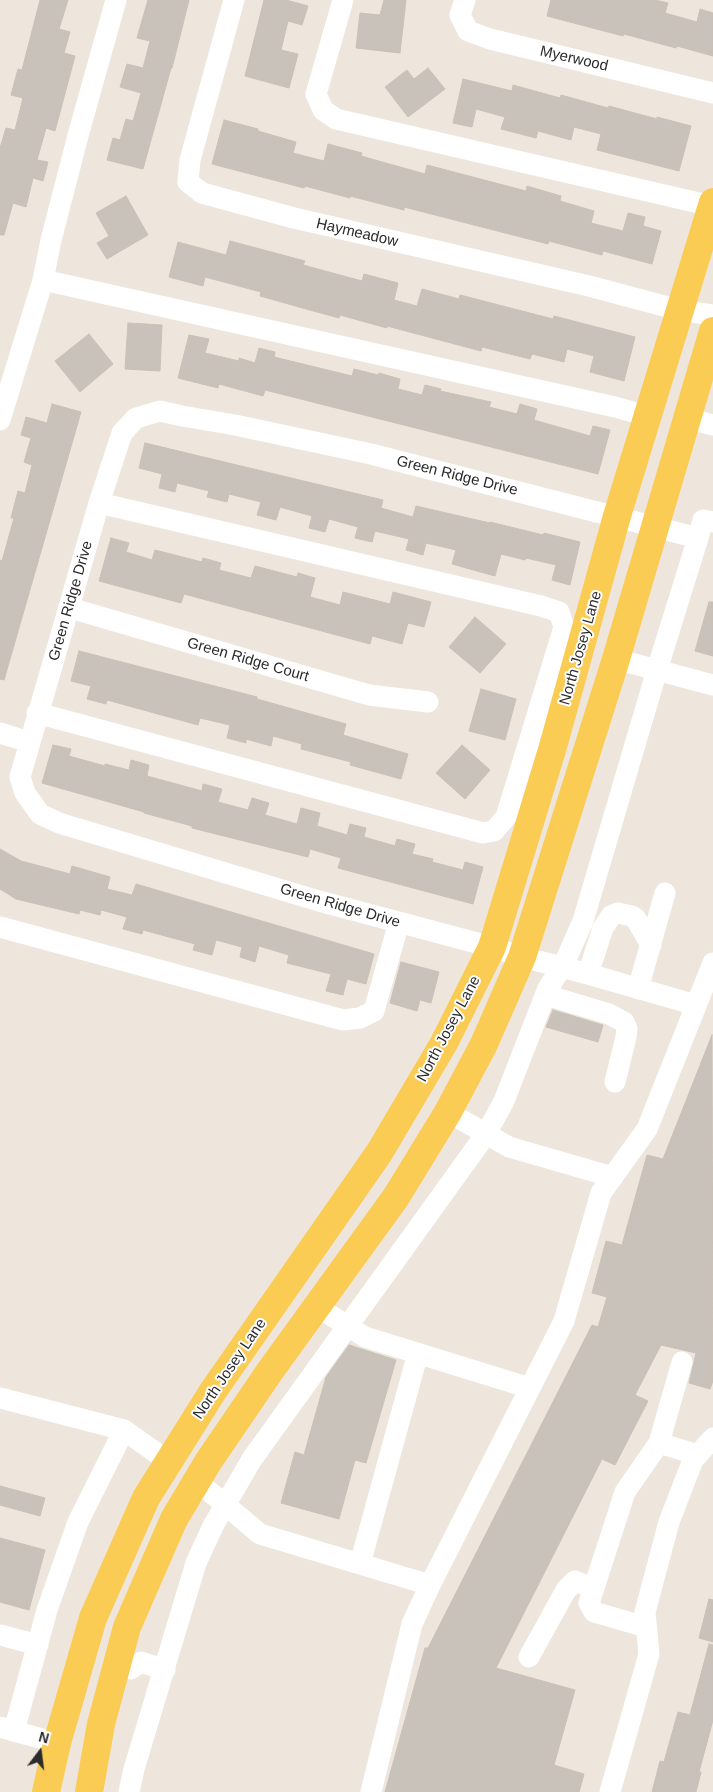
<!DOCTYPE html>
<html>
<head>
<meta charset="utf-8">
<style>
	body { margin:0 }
	#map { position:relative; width:713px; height:1792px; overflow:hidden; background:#eee5dc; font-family:Arial,sans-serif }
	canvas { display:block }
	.north { position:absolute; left:15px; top:1727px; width:50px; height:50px; -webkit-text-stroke:4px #fff; paint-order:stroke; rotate:15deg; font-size:14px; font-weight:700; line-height:20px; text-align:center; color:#2b2b2b }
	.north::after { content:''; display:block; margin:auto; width:18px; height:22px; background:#2b2b2b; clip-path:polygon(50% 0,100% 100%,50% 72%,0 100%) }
</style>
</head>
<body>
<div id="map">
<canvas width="713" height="1792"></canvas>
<div class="north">N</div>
</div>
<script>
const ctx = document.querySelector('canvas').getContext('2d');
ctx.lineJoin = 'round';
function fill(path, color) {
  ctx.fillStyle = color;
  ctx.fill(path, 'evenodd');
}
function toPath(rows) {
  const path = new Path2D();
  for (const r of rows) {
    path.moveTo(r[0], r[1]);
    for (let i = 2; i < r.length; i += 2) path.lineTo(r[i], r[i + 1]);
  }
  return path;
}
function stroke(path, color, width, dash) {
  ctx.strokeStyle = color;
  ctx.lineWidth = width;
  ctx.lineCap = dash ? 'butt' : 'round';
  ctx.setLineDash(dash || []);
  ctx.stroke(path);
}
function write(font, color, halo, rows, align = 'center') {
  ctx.font = font + ' Arial,sans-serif';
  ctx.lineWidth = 4;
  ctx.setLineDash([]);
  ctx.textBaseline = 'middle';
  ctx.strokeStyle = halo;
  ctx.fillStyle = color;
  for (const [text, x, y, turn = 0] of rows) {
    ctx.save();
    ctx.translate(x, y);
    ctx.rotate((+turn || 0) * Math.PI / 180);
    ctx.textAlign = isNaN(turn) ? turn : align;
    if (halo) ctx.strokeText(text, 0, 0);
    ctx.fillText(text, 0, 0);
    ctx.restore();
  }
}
const building = toPath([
	[40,0,68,0,59,29,70,32,64,53,75,56,55,131,46,128,37,160,48,162,43,181,33,178,26,207,13,203,4,235,0,235,0,148,6,128,15,130,23,98,11,95,18,69,22,70,40,0],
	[148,0,189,0,172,68,171,68,143,169,107,160,113,138,120,140,126,119,133,121,141,93,120,87,127,64,143,68,150,41,137,38,148,0],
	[264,0,286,0,308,6,302,25,288,21,281,50,298,54,289,88,245,76,264,0],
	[384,0,406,0,400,53,356,48,360,13,380,15,384,0],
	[551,0,655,0,668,3,665,13,697,22,700,9,713,13,713,56,677,46,676,48,624,34,623,36,547,16,551,0],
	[428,68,445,89,408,117,385,87,407,70,414,79,428,68],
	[463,79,512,91,513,85,560,98,561,95,608,108,609,106,657,119,657,117,691,126,679,171,597,150,601,134,574,127,571,140,538,131,536,138,501,129,505,117,476,109,472,127,453,123,463,79],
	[224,120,258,129,258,131,296,142,293,153,324,161,328,144,362,153,361,156,425,174,427,165,526,191,527,186,561,196,560,201,594,211,591,223,623,231,628,213,645,217,643,226,661,231,652,264,603,251,602,255,549,241,548,244,404,207,404,210,350,196,350,198,305,186,304,188,212,164,224,120],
	[126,196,148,235,107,259,97,243,109,236,96,213,126,196],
	[230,241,305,261,303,265,362,281,364,274,398,283,394,300,417,306,422,289,459,299,460,295,553,319,554,316,635,337,624,381,590,372,594,356,567,349,564,362,532,354,530,359,482,347,481,351,387,326,387,328,340,315,339,318,306,309,260,296,261,292,205,277,203,286,169,277,178,242,226,255,230,241],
	[128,323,162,325,160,371,125,369,128,323],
	[89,334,113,364,80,392,55,361,89,334],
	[189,335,209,339,205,353,239,361,239,358,255,363,259,348,275,352,274,357,352,376,354,369,378,375,379,373,400,379,398,389,422,395,425,385,441,389,440,391,491,402,489,407,517,414,520,404,537,409,534,420,590,436,593,426,610,430,598,474,265,390,263,396,219,384,218,388,178,378,189,335],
	[52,404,81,412,4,680,0,679,0,560,2,561,14,518,11,518,18,491,25,493,32,465,24,462,31,438,21,435,26,417,47,423,52,404],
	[145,443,383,500,381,508,413,517,416,506,490,523,490,522,543,535,544,533,580,542,570,585,552,580,556,565,526,558,525,560,501,554,495,576,452,564,456,550,426,543,423,555,406,550,409,539,375,531,372,542,355,538,358,527,329,519,325,532,309,528,312,516,280,507,276,520,257,515,261,502,229,494,227,502,207,497,209,491,177,483,175,492,159,488,162,474,139,468,145,443],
	[111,538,129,543,126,552,152,560,155,550,202,562,203,558,221,563,219,570,251,578,255,566,297,577,298,573,315,578,310,597,340,605,343,592,390,604,393,592,431,602,424,627,408,623,402,644,372,636,370,644,184,594,181,603,99,581,111,538],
	[709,602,713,602,713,656,695,651,709,602],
	[475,617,506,644,480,673,449,647,475,617],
	[79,651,257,697,257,699,346,724,343,735,408,754,401,779,350,765,351,762,301,749,302,744,273,736,271,746,246,739,246,743,227,738,230,725,200,718,198,725,107,700,106,704,87,699,91,686,71,681,79,651],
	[481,689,516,699,505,740,469,731,481,689],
	[53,745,71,749,69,756,105,766,105,764,129,770,131,760,149,765,147,776,202,791,203,784,222,789,218,802,248,810,252,798,269,803,265,815,297,824,301,808,320,813,317,826,347,835,350,824,366,828,364,837,395,846,397,839,415,844,412,854,433,859,432,862,463,870,465,862,483,867,473,904,338,868,341,858,310,849,308,857,192,828,192,826,144,813,144,812,42,783,53,745],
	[462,745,490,770,465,799,436,773,462,745],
	[0,849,21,861,70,874,72,866,110,877,107,889,132,895,136,884,374,954,366,984,347,979,343,995,326,991,331,974,287,963,289,955,259,946,255,962,240,957,242,947,216,940,212,955,193,950,195,944,143,930,142,934,123,929,127,917,101,910,100,915,80,910,79,914,16,899,0,889,0,849],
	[401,962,439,972,431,1003,420,1000,417,1011,390,1003,401,962],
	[553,1010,603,1025,598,1042,546,1027,553,1010],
	[712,1035,713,1381,710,1389,689,1383,696,1353,661,1345,635,1395,648,1401,615,1465,602,1459,496,1668,575,1690,554,1765,584,1774,579,1792,385,1792,425,1648,428,1648,592,1325,598,1327,607,1297,592,1293,606,1241,622,1245,647,1155,663,1159,712,1035],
	[349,1345,396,1360,366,1463,355,1460,339,1519,281,1503,295,1452,304,1455,326,1377,349,1345],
	[0,1486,45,1498,40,1516,0,1505,0,1486],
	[0,1538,45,1550,29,1610,0,1602,0,1538],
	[709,1599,713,1600,713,1642,699,1638,709,1599],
	[709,1644,713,1645,713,1720,699,1772,701,1772,696,1792,652,1792,660,1761,664,1762,678,1712,690,1715,709,1644]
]);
fill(building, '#c9c2bb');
stroke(building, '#c9c1b5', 1);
stroke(toPath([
	[234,0,190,160,188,182,202,193,294,218,589,286,679,310,713,315],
	[343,0,316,94,323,110,336,119,712,206],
	[465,0,460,15,468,31,490,39,713,93],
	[43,280,51,240,79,132,116,0],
	[687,418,713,425],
	[0,420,43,280,615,407,647,416],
	[698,538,703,520,713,522],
	[70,608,369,695,428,702],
	[616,659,713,685],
	[37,713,483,833,494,831,506,817,564,627,559,612,541,606,99,503],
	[0,733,29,742],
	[0,927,343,1020,360,1018,374,1011,399,922],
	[588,974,603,928,611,916,618,913,632,916,636,919,651,945],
	[638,989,665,893],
	[546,995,609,1014,624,1022,627,1029,626,1037,615,1082],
	[448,1112,509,1147,613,1177],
	[316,1306,365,1337,530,1388],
	[0,1398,124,1430,169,1462],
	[659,1443,698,1455],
	[197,1481,260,1534,430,1585,564,1321,601,1193,647,1129,713,963],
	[360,1564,418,1353],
	[646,1627,594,1612,589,1603,625,1492,659,1443,682,1362],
	[0,1635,38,1645],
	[529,1657,566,1590,575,1581,594,1588],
	[131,1669,141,1662,165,1670],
	[0,1727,57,1743],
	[14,1731,47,1610,78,1522,124,1430],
	[129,1792,134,1769,196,1563,213,1526,252,1459,486,1134,504,1101,548,988,564,964,583,921,657,670,698,538,371,454,235,425,182,416,160,411,136,418,122,433,99,503,20,777,25,793,40,814,59,823,319,901,492,947,522,957,562,967,588,974,696,1005],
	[371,1792,412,1624,430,1585],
	[610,1792,649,1654,645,1612,669,1522,693,1460,713,1438]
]), '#fff', 21);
stroke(toPath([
	[46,1792,57,1743,93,1618,146,1498,213,1391,379,1153,444,1043,492,947,552,750,617,516,713,202],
	[89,1792,101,1724,127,1627,174,1519,208,1462,270,1371,396,1197,448,1112,484,1044,522,957,616,659,713,331]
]), '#fbcc54', 28);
write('15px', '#2b2b2b', '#fff', [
	["Myerwood",574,59,13],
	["Haymeadow",357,233,13],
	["Green Ridge Drive",457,476,14],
	["Green Ridge Drive",71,601,-74],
	["North Josey Lane",581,648,-74],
	["Green Ridge Court",248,660,16],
	["Green Ridge Drive",340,906,16],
	["North Josey Lane",449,1029,-62],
	["North Josey Lane",230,1369,-56]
]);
</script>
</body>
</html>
